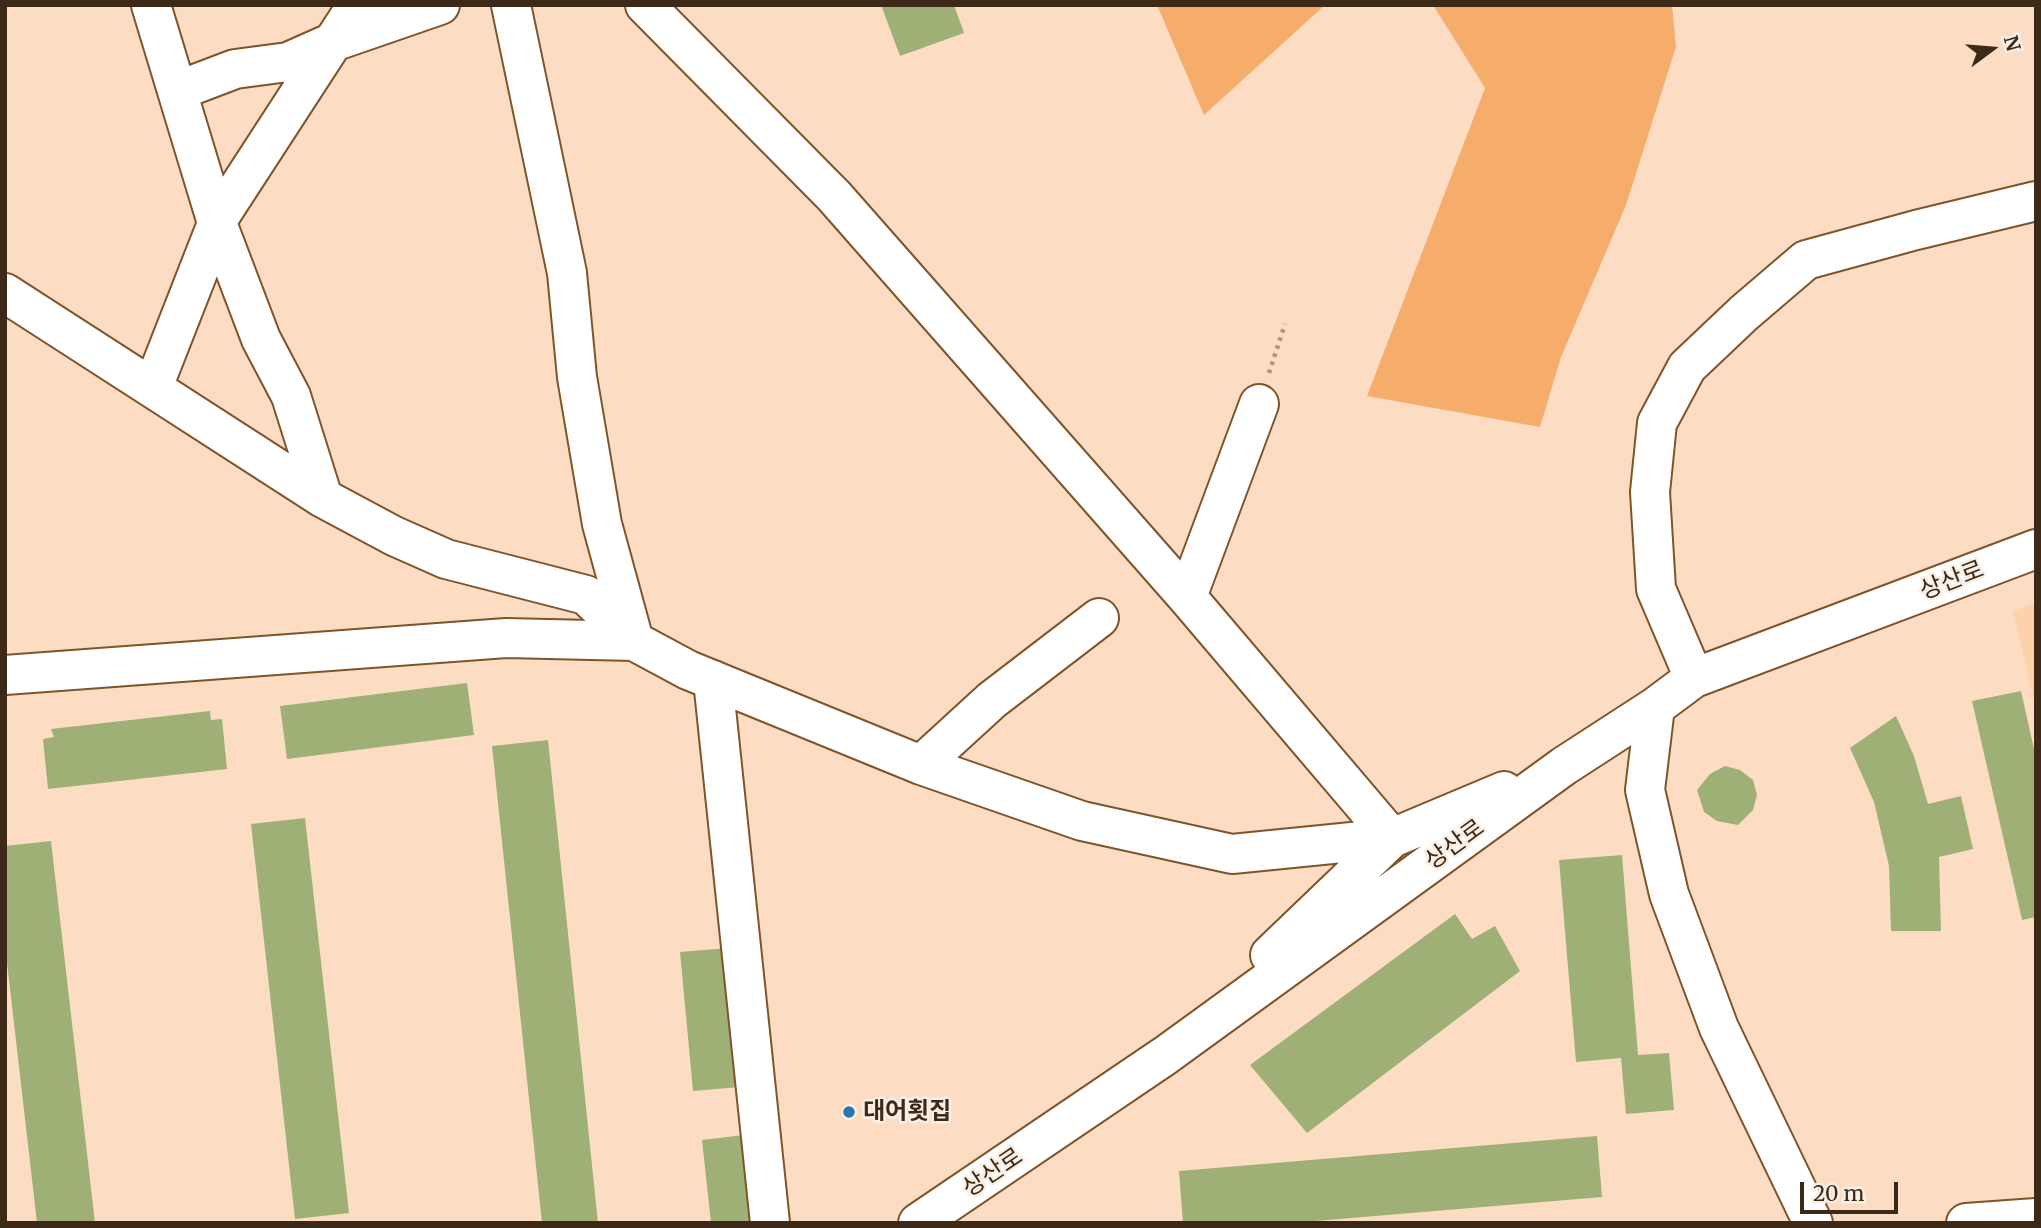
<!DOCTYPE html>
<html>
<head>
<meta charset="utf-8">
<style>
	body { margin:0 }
	#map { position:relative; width:2041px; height:1228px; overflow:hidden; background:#fcddc3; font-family:Merriweather,serif }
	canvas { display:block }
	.frame { position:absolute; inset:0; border:7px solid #3c2917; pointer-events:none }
	.north { position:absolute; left:1957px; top:14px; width:70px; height:70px; -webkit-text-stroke:5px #f9efe6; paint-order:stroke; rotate:74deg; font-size:19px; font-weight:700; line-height:28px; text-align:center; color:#3c2917 }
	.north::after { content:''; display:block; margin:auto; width:24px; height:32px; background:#3c2917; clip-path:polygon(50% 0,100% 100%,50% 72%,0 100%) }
	.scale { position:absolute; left:1800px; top:1182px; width:98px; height:32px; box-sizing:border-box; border:4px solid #3c2917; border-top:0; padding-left:9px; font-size:21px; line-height:24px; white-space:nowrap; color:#3c2917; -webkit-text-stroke:5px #f9efe6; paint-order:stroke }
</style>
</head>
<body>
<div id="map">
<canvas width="2041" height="1228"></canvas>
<div class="frame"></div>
<div class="north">N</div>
<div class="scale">20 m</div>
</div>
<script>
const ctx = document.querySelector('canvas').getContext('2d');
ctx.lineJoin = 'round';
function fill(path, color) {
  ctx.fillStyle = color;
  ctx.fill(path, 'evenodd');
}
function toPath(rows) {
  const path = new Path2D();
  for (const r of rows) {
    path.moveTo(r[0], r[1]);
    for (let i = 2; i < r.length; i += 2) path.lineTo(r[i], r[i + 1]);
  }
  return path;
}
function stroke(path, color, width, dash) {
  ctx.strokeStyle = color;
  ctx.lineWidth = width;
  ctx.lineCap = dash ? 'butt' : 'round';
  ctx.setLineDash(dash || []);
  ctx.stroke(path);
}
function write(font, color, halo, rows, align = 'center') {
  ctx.font = font + ' Merriweather,"Noto Sans KR",serif';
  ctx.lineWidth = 5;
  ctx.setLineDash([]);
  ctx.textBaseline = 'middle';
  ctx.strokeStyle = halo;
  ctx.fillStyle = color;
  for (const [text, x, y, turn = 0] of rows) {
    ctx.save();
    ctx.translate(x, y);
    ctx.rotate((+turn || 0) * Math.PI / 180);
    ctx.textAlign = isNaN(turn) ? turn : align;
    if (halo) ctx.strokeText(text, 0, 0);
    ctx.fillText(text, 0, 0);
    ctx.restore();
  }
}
fill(toPath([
	[2036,603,2036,709,2013,611]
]), '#ffd1aa');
fill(toPath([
	[1157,5,1325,5,1204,115],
	[1433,5,1672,5,1676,47,1626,205,1561,357,1540,427,1367,396,1485,88]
]), '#f6ad6b');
fill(toPath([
	[881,5,954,5,964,33,900,56],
	[467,683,474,735,287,759,280,706],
	[2021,691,2036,758,2036,917,2022,920,1972,701],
	[210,711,211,720,222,719,227,769,48,789,43,739,54,737,51,729],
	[1896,716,1914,756,1928,804,1961,796,1973,849,1939,857,1941,931,1891,931,1889,866,1874,802,1850,748],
	[548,740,598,1223,542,1223,492,746],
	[1725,766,1740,770,1753,780,1757,795,1753,810,1738,825,1717,821,1704,812,1697,790,1710,774],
	[305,818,349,1213,295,1219,251,824],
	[51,841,95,1223,37,1223,5,945,5,846],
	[1622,855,1638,1055,1669,1053,1674,1110,1626,1114,1621,1058,1576,1062,1559,860],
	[1455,914,1472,939,1495,926,1520,971,1307,1133,1250,1065],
	[728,948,740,1087,693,1091,680,952],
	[744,1135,753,1223,711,1223,702,1140],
	[1597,1136,1602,1197,1292,1223,1183,1223,1179,1171]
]), '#9fb077');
const minor = toPath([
	[151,5,217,223,261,339,291,396,323,498],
	[645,5,834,196,1187,597,1392,838,1504,791],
	[177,91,235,69,288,62,333,42,440,5],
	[5,293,323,498,394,536,446,559,586,595,634,641,688,670,921,765,1082,821,1232,854,1392,838],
	[153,387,220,216,357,5],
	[1187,597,1259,404],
	[5,675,506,638,634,641,602,524,577,377,567,273,511,5],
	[1694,678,1656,589,1650,492,1657,423,1687,367,1744,313,1806,260,1916,230,2036,201],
	[713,680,770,1223],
	[1655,707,1645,790,1669,894,1719,1028,1813,1223],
	[921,765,992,700,1099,618],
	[1270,955,1392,838],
	[918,1223,1166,1055,1564,766,1655,707,1694,678,2036,549],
	[1966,1223,2036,1218]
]);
stroke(minor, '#7f542b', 42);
stroke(toPath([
	[1269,373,1285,324]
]), '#ae947d', 4.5, [3.5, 5]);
stroke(minor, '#fff', 38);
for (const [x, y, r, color] of [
	[849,1112,7,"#2a76a8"]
]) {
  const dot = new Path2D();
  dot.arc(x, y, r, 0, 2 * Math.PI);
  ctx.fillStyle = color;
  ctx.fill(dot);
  stroke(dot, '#f9efe6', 2.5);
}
write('24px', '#3c2917', '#f9efe6', [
	["상산로",1952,581,-21],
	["상산로",1455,845,-36],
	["상산로",993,1173,-34]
]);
write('bold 24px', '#3c2917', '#f9efe6', [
	["대어횟집",863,1112]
], 'left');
</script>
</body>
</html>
